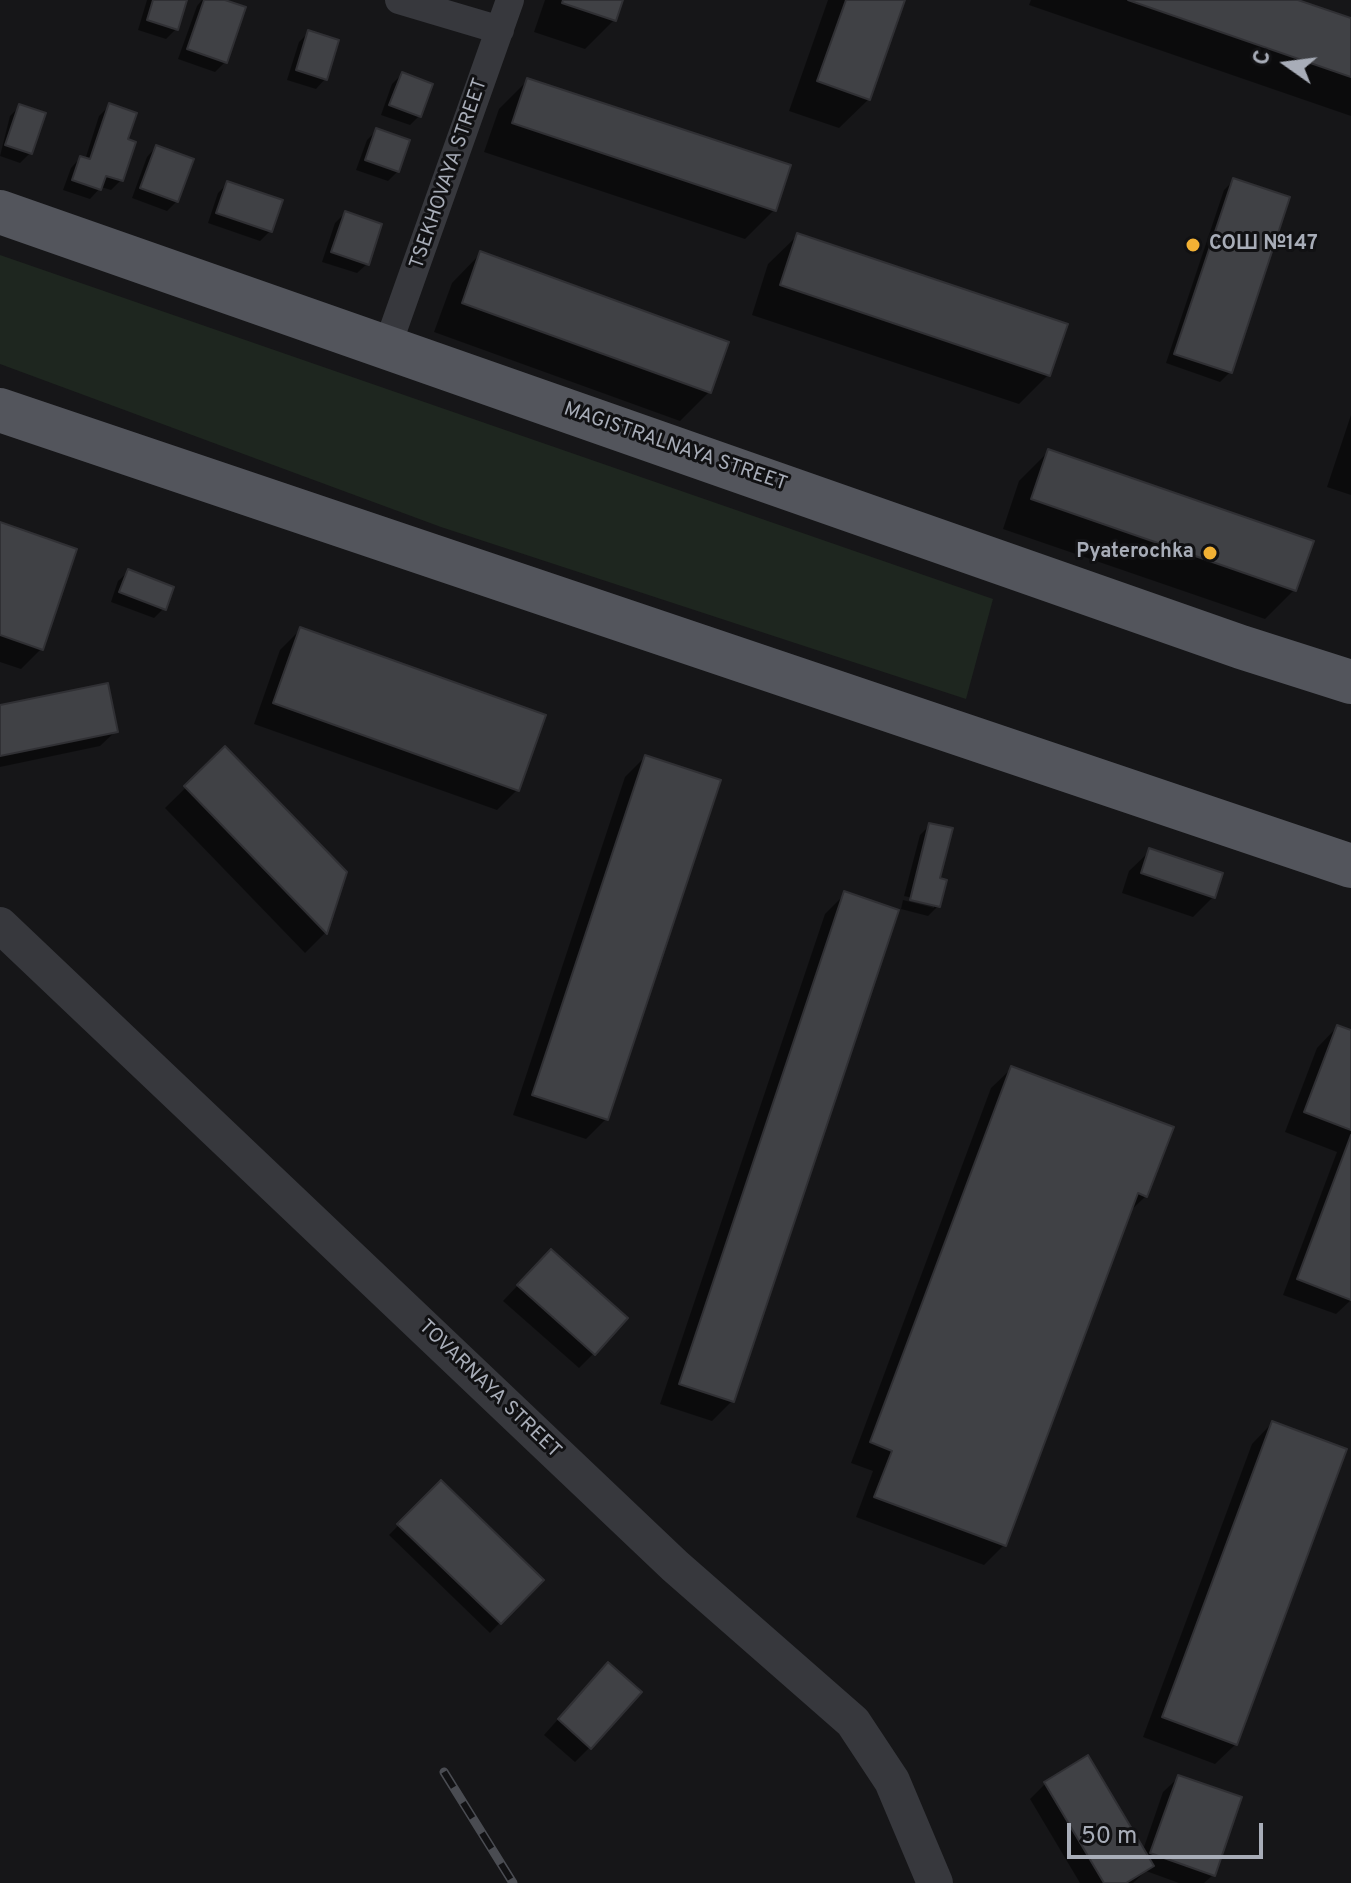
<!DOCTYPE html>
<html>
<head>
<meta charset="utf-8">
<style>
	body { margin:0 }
	#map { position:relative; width:1351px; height:1883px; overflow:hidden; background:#161618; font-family:Overpass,sans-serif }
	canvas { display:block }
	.north { position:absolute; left:1247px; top:24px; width:80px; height:80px; -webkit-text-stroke:6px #111113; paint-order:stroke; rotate:284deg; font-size:22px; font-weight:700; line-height:32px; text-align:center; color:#a8adb8 }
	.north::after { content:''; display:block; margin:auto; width:28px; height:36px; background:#a8adb8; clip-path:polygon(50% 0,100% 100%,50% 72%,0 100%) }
	.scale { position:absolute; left:1067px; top:1823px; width:196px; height:36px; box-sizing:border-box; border:4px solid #a8adb8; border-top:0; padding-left:10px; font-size:24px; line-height:28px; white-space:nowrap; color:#a8adb8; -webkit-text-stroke:6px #111113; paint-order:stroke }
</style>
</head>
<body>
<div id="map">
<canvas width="1351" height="1883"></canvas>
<div class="north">С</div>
<div class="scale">50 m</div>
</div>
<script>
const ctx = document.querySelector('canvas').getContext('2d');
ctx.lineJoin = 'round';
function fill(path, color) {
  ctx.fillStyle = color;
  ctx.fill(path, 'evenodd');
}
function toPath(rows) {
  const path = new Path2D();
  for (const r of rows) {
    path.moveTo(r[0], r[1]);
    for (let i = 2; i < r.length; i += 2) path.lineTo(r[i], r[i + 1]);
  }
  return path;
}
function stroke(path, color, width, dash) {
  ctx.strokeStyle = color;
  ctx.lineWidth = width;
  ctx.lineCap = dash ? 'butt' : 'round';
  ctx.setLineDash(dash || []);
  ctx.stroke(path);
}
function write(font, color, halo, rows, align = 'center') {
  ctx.font = font + ' Overpass,sans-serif';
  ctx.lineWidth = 6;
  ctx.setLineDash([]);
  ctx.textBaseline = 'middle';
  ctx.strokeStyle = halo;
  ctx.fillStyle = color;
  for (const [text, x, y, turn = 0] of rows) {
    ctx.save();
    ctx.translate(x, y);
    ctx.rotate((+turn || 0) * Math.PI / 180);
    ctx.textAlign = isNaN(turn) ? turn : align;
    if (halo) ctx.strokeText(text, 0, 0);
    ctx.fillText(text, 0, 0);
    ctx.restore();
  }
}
fill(toPath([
	[0,255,993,599,966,699,441,527,0,364]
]), '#1e261f');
fill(toPath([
	[147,0,185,0,176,29,166,39,138,30],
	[202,0,218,0,225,62,215,72,178,59,197,6],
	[545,0,621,0,614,20,585,49,534,32],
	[828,0,903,0,869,99,839,128,789,111],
	[1031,0,1292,0,1351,20,1351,116,1029,5],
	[309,32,325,79,316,89,287,80,299,42],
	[402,74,419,116,410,125,381,115,392,84],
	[528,80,774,210,745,239,484,152,499,109],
	[20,106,30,153,20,163,0,156,10,116],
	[109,106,126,141,121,180,111,190,101,187,90,199,63,190,71,168,80,158,85,160,99,116],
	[377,130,398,171,388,181,356,170,367,140],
	[156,147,177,201,167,211,132,198,147,157],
	[1234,180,1230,372,1220,382,1166,363,1224,190],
	[228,183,270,231,260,241,208,223,218,193],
	[345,213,367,264,357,273,322,262,335,223],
	[798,235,1048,375,1019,404,752,315,768,264],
	[481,253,709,392,680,421,434,332,452,283],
	[1351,415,1351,495,1327,487],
	[1049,451,1294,590,1265,619,1003,529,1019,481],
	[0,524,41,649,21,669,0,662],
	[128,572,164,608,154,618,111,602,118,581],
	[300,630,517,790,497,810,254,724,280,650],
	[0,707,116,731,100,746,0,767],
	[225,749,345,872,325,933,305,953,165,808],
	[645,757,606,1119,586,1139,513,1115,625,777],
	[930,825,938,906,928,916,901,909,903,900,934,908,934,903,904,896,920,835],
	[1150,851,1213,897,1193,917,1122,893,1129,871],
	[845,894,732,1401,712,1421,660,1404,825,914],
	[1337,1027,1351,1033,1351,1300,1336,1314,1283,1295,1337,1152,1285,1132,1317,1048],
	[1012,1068,1146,1196,1129,1212,1004,1545,984,1565,856,1517,873,1471,851,1463,991,1088],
	[536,1266,594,1353,579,1368,503,1301],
	[1272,1423,1236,1744,1215,1764,1143,1737,1252,1444],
	[441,1482,541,1580,490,1633,389,1535],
	[593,1680,590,1747,575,1762,544,1735],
	[1088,1758,1143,1850,1163,1792,1179,1777,1213,1875,1204,1883,1179,1883,1146,1871,1133,1883,1080,1883,1030,1799,1045,1784]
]), '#0007');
const building = toPath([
	[153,0,187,0,178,30,147,20,153,0],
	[204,0,225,0,246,7,227,63,187,49,204,0],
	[563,0,623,0,616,21,562,3,563,0],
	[846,0,905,0,870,100,817,81,846,0],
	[1128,0,1298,0,1351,18,1351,77,1128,0],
	[308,30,339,40,327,80,296,70,308,30],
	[402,72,433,84,421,117,389,105,402,72],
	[527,78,791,165,776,211,512,123,527,78],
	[109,103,137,113,128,139,136,142,123,181,106,176,101,190,72,180,80,156,90,159,109,103],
	[19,104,46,113,32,154,5,145,19,104],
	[376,128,410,140,399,172,365,160,376,128],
	[156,145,194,159,178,202,140,188,156,145],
	[1233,178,1290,197,1232,373,1174,354,1233,178],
	[227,181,283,200,272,232,216,213,227,181],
	[345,211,382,224,369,265,331,252,345,211],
	[797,233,1068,324,1050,376,780,285,797,233],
	[480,251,729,342,711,393,462,303,480,251],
	[1048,449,1314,541,1296,591,1031,499,1048,449],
	[0,522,77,549,43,650,0,635,0,522],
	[128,569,174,587,166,610,119,592,128,569],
	[300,627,546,715,519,791,273,703,300,627],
	[108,683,118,732,0,756,0,705,108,683],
	[225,746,347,872,327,934,184,786,225,746],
	[645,755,721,780,608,1120,532,1095,645,755],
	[929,823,953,828,940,878,947,880,940,907,910,900,929,823],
	[1149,848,1223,873,1215,898,1141,873,1149,848],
	[844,891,899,910,734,1402,679,1384,844,891],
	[1337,1025,1351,1030,1351,1130,1304,1112,1337,1025],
	[1011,1066,1174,1127,1147,1197,1138,1193,1006,1546,874,1497,892,1451,870,1442,1011,1066],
	[1351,1135,1351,1300,1297,1279,1351,1135],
	[551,1249,628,1318,595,1355,517,1285,551,1249],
	[1272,1421,1347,1449,1237,1745,1162,1717,1272,1421],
	[441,1480,544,1580,501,1624,397,1524,441,1480],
	[608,1662,642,1692,591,1749,558,1719,608,1662],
	[1088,1755,1154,1866,1126,1883,1104,1883,1044,1782,1088,1755],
	[1178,1775,1242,1797,1215,1876,1150,1853,1178,1775]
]);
fill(building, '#404145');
stroke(building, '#303034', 2);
stroke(toPath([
	[399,0,500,30],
	[387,347,510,0]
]), '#37383d', 28);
stroke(toPath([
	[0,925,675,1566,853,1722,892,1781,935,1883]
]), '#37383d', 36);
stroke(toPath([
	[0,212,1241,647,1351,682],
	[0,410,1351,866]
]), '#53555c', 44);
const rail = toPath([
	[444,1772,513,1883]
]);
stroke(rail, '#4a4c52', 9);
stroke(rail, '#111113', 6, [18]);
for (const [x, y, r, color] of [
	[1193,245,8,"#f2b134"],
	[1210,553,8,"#f2b134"]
]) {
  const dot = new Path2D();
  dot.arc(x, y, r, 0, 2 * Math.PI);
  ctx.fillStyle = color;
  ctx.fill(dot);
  stroke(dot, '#111113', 3);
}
write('20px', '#a8adb8', '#111113', [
	["TSEKHOVAYA STREET",450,174,-71],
	["MAGISTRALNAYA STREET",675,448,19],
	["TOVARNAYA STREET",489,1390,44]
]);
write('bold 20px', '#a8adb8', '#111113', [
	["СОШ №147",1209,245],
	["Pyaterochka",1194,553,"right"]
], 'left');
</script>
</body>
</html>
